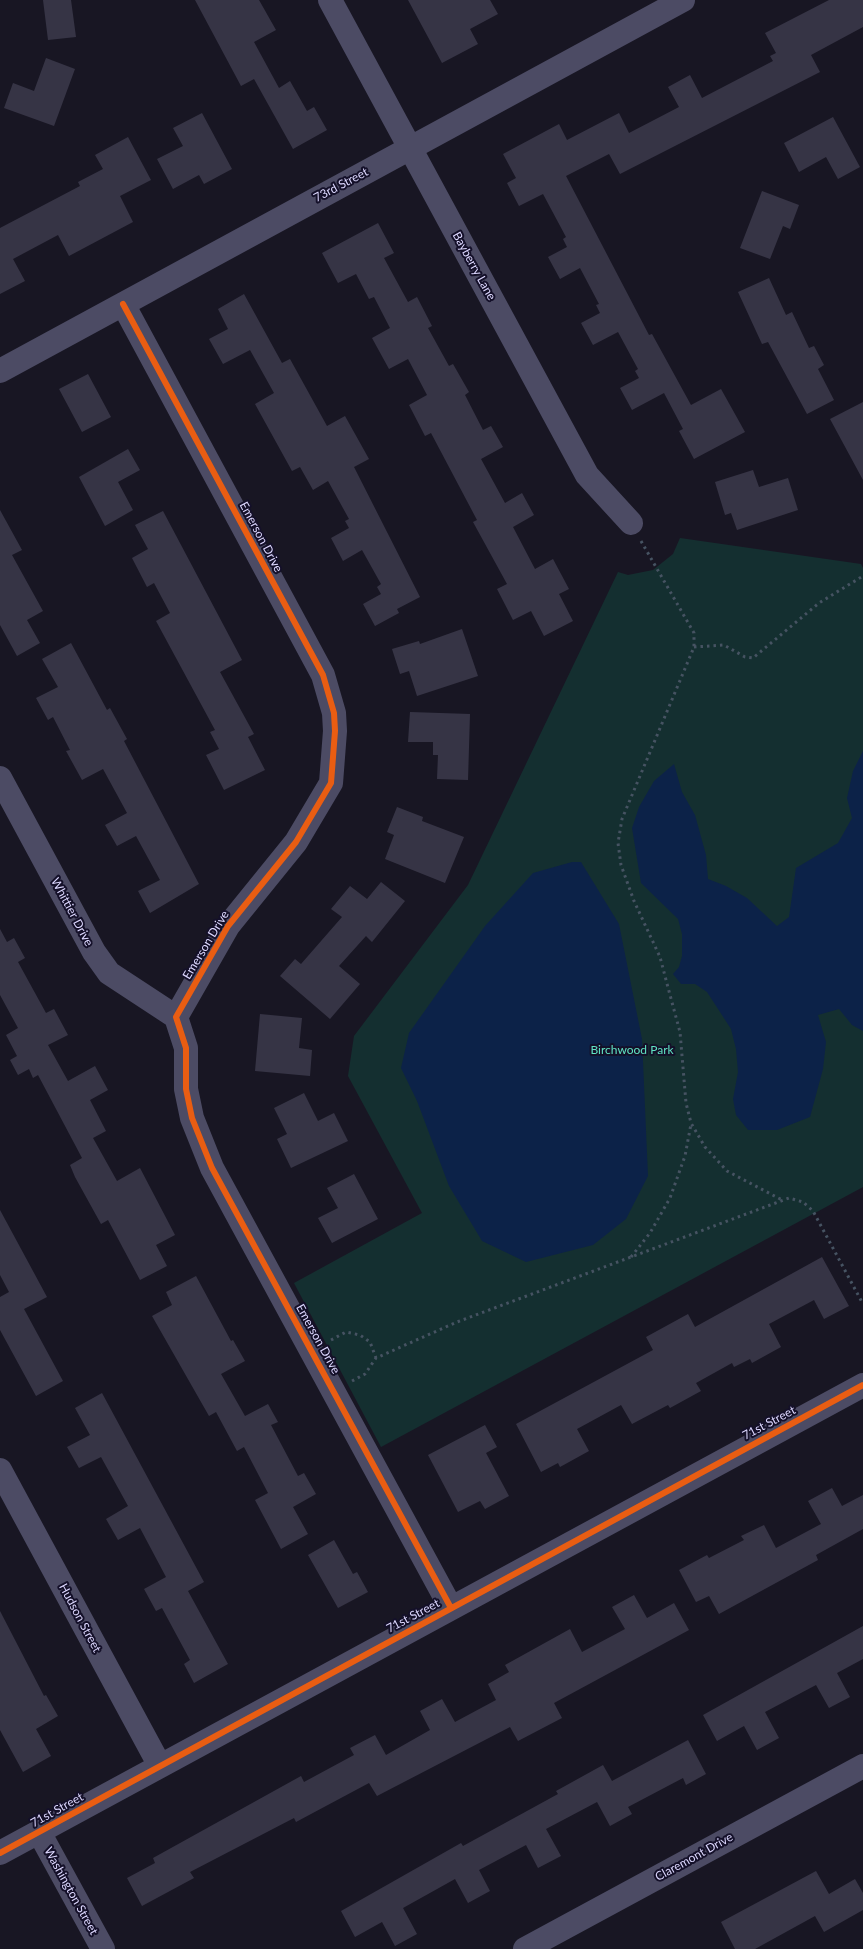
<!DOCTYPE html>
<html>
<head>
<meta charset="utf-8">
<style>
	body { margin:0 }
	canvas { display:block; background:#181623 }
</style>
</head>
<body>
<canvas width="863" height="1949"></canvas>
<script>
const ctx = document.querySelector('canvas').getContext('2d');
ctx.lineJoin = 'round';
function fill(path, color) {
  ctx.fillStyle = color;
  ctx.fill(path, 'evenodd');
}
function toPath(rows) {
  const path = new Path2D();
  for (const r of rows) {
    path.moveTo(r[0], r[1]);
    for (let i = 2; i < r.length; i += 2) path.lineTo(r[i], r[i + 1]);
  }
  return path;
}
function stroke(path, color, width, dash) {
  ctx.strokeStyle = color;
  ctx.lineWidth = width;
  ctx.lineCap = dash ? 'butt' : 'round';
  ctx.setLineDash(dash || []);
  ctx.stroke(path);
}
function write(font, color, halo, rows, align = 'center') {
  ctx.font = font + ' Lato,sans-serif';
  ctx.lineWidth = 4;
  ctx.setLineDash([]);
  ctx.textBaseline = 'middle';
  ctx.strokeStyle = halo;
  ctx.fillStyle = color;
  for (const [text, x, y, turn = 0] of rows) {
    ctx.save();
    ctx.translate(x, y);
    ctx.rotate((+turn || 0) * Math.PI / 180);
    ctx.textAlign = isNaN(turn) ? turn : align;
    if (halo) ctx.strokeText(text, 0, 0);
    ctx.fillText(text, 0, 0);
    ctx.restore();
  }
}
fill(toPath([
	[680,538,861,564,863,568,863,1187,381,1447,294,1283,422,1213,348,1076,354,1036,468,885,618,572,628,575,653,570,673,554]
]), '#142f30');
fill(toPath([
	[863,751,863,1031,852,1025,839,1009,818,1015,826,1042,823,1069,810,1117,777,1130,748,1130,736,1115,733,1099,738,1072,736,1049,731,1029,707,992,695,984,681,984,673,974,679,967,682,956,682,934,678,919,641,883,632,828,639,807,654,781,674,764,682,792,695,815,706,855,708,879,726,886,747,898,777,926,789,917,796,868,838,843,852,818,847,798,853,771],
	[572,862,581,862,619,924,642,1039,648,1176,626,1219,593,1245,526,1262,482,1241,449,1186,417,1101,401,1068,409,1033,485,926,533,873]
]), '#0c2248');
fill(toPath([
	[43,0,71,0,76,37,48,40],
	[195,0,259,0,276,30,254,42,279,88,290,81,307,111,314,107,327,130,293,149,254,79,241,86],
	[408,0,490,0,498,14,470,29,478,44,442,63],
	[829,0,863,0,863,27,811,55,820,72,620,174,609,154,566,176,649,335,652,334,691,405,721,389,745,432,694,459,679,431,683,429,664,393,632,410,620,388,639,378,635,371,638,369,618,332,593,345,581,323,600,313,596,305,599,304,580,268,560,279,548,257,567,247,563,239,566,237,543,194,519,206,507,183,516,178,503,154,559,124,567,140,619,113,629,133,679,107,668,87,690,75,702,98,773,61,770,56,776,53,765,33],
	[46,58,75,69,54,126,4,108,13,83,34,91],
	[202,113,232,169,204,184,199,175,173,189,157,159,183,146,173,128],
	[833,117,860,167,838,179,826,157,799,172,784,143],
	[128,137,151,180,120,196,133,222,69,256,58,235,13,259,25,281,0,294,0,228,80,186,78,182,103,169,95,155],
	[762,191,799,205,790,229,783,226,770,259,740,248],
	[378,223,394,253,384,258,408,302,417,297,432,326,428,328,449,366,453,364,469,392,465,395,483,430,491,426,503,447,481,459,505,503,522,493,534,515,513,527,535,569,553,559,569,589,559,594,573,621,544,636,531,611,513,620,497,589,507,584,473,522,477,520,431,433,425,436,409,405,427,395,408,359,389,369,372,338,390,328,374,297,369,299,356,274,338,283,322,253],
	[769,278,786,315,792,312,809,348,814,346,824,365,818,369,834,400,807,414,768,342,762,344,738,292],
	[244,294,282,363,290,359,327,426,345,416,369,459,354,467,420,597,397,609,399,613,375,626,363,604,381,594,377,587,381,584,362,550,343,561,331,538,349,528,345,521,349,519,328,481,313,490,300,467,292,471,255,404,274,393,250,350,223,364,209,339,228,329,218,309],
	[88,374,111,417,82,432,59,389],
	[863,402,863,480,830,419],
	[128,449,140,470,118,482,133,510,105,526,79,477],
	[753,470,759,487,788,478,798,510,737,530,731,513,725,515,715,482],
	[0,510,22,550,12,555,43,611,27,620,40,643,17,656,0,625],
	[163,511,242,660,220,672,254,734,248,737,265,770,224,790,206,755,219,749,210,732,215,730,156,621,170,613,154,583,147,587,132,558,148,549,135,525],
	[462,629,478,676,417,696,409,671,400,674,392,649,419,641,420,644],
	[71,643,107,710,110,708,127,739,124,741,199,884,150,913,138,891,160,880,136,836,117,846,105,825,127,813,103,769,82,780,66,751,70,750,53,717,48,720,36,698,58,687,42,659],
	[410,712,470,714,468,780,437,779,438,755,433,755,433,742,408,742],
	[397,807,423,817,422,821,464,837,445,883,385,859,394,835,387,832],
	[381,882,405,901,372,942,366,936,339,966,360,984,330,1019,280,976,295,959,301,964,342,917,331,909,350,886,367,899],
	[0,929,7,942,14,938,25,958,18,962,46,1013,54,1009,68,1035,48,1045,68,1081,95,1066,108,1090,90,1100,106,1131,93,1138,117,1181,140,1168,175,1235,156,1245,167,1266,140,1280,108,1220,101,1224,75,1177,70,1165,82,1158,38,1075,33,1078,29,1069,18,1075,10,1060,17,1056,6,1035,18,1028,0,995],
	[260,1014,302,1018,299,1048,312,1050,310,1076,255,1071],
	[304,1093,318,1121,334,1113,348,1141,291,1168,277,1139,287,1134,274,1108],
	[354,1174,378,1219,332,1243,318,1218,338,1208,327,1188],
	[0,1210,47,1297,24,1309,63,1381,36,1396,0,1330,0,1297,9,1292,0,1275],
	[822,1257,849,1306,824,1319,814,1300,769,1324,781,1347,752,1363,750,1359,734,1367,732,1363,696,1383,701,1391,670,1408,668,1405,632,1424,621,1405,577,1429,589,1451,560,1467,558,1463,541,1472,516,1424,653,1350,646,1337,688,1314,695,1327],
	[196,1276,231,1341,233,1340,245,1361,221,1374,245,1416,268,1404,278,1422,271,1425,298,1476,304,1473,316,1494,293,1507,308,1534,281,1549,255,1500,268,1493,244,1447,237,1451,216,1412,209,1416,152,1316,172,1305,166,1292],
	[102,1393,204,1582,188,1591,228,1664,194,1683,184,1664,190,1660,162,1608,156,1611,144,1589,166,1577,140,1528,118,1540,106,1519,128,1506,101,1457,79,1468,67,1447,90,1435,75,1408],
	[485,1425,497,1447,486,1453,509,1496,485,1509,480,1501,458,1512,428,1455],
	[832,1488,842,1506,863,1495,863,1529,816,1555,818,1560,719,1614,709,1596,696,1602,679,1570,707,1555,709,1558,744,1540,741,1536,764,1525,776,1548,821,1524,808,1501],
	[334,1540,353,1574,357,1572,368,1592,338,1608,308,1555],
	[634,1595,647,1618,674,1603,689,1630,554,1703,562,1718,518,1741,510,1727,377,1796,369,1783,296,1822,294,1818,190,1872,194,1878,142,1906,127,1878,155,1863,153,1858,301,1776,304,1782,354,1755,350,1748,375,1735,386,1755,430,1730,420,1711,442,1699,455,1722,496,1700,488,1684,509,1672,505,1665,570,1629,582,1652,625,1629,612,1607],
	[0,1611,44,1696,46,1695,58,1716,36,1729,51,1756,23,1772,0,1730],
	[863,1626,863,1659,837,1673,850,1697,829,1708,816,1685,765,1712,779,1738,757,1750,744,1726,717,1741,703,1715],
	[688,1740,706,1774,686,1785,683,1778,628,1807,632,1814,610,1826,597,1802,546,1829,561,1856,538,1868,526,1845,479,1870,490,1891,468,1903,455,1879,403,1908,417,1934,395,1946,382,1922,355,1937,341,1911,461,1843,463,1846,558,1794,556,1791,603,1765,612,1781],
	[816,1871,829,1894,855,1879,863,1893,863,1910,824,1932,815,1916,755,1949,735,1949,721,1922]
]), '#363445');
stroke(toPath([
	[641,541,694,633,694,647,622,819,618,843,621,865,634,901,660,957,670,995,680,1032,686,1103,691,1123,705,1147,727,1171,784,1201],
	[694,647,724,645,745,657,753,658,819,603,863,576],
	[631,1257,650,1233,670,1198,685,1156,691,1124],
	[331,1340,346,1332,360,1335,370,1342,376,1358],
	[352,1381,365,1374,376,1358,457,1322,789,1198,803,1202,813,1211,863,1304]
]), '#465362', 3, [2.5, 4]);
stroke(toPath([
	[330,0,587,475,631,523],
	[123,304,323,675,334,713,335,731,331,783,296,842,228,926,176,1017,186,1048,186,1089,192,1118,212,1168,451,1608],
	[0,371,683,0],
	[0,778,94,952,109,973,176,1017],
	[0,1470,160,1766],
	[39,1832,103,1949],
	[0,1853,863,1385],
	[525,1949,863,1766]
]), '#4c4b64', 24);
stroke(toPath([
	[123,304,323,675,334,713,335,731,331,783,296,842,228,926,176,1017,186,1048,186,1089,192,1118,212,1168,451,1608],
	[0,1853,863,1385]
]), '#e95d12', 6);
write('12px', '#ddd8ff', '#141029', [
	["73rd Street",341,185,-28],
	["Bayberry Lane",474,266,61],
	["Emerson Drive",261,537,62],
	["Whittier Drive",72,912,62],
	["Emerson Drive",206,945,-59],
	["Emerson Drive",318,1339,61],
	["71st Street",769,1423,-28],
	["71st Street",413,1616,-28],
	["Hudson Street",80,1618,62],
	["71st Street",57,1810,-29],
	["Claremont Drive",694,1857,-29],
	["Washington Street",71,1891,61]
]);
write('12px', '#60e3c3', '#141029', [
	["Birchwood Park",632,1050]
]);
</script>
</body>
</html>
